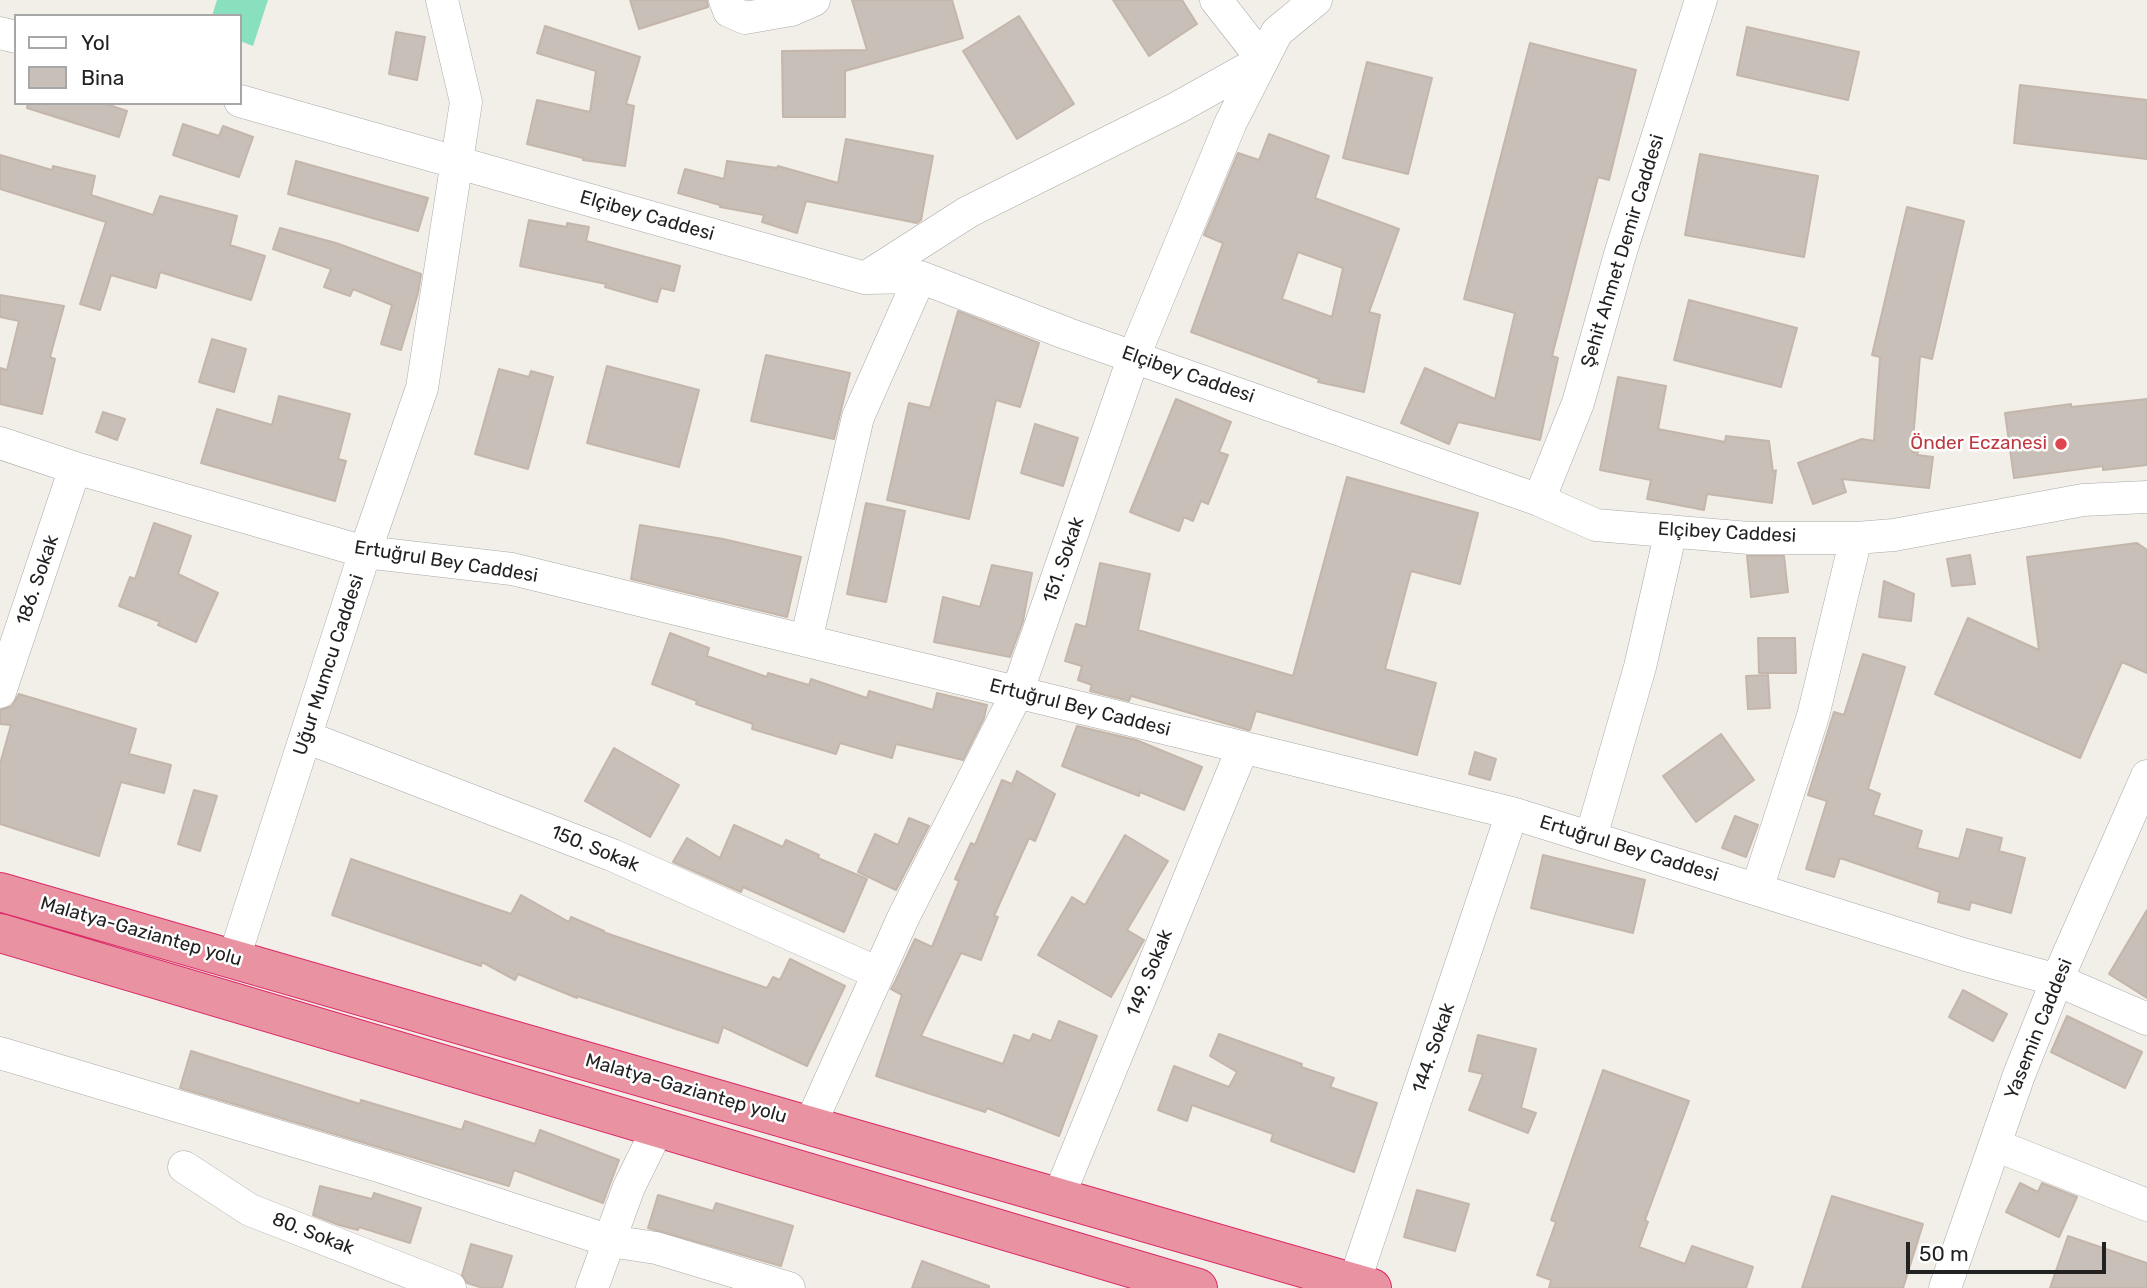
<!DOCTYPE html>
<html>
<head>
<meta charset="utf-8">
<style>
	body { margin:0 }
	#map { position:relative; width:2147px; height:1288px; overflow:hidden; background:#f2efe9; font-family:Rubik,sans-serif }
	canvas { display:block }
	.legend { position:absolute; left:14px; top:14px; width:228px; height:91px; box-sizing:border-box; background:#fff; border:2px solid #a7a7a7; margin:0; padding:9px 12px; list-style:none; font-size:21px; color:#222 }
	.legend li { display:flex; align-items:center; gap:14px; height:35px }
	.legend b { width:35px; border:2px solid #a7a7a7 }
	.scale { position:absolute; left:1906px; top:1242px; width:200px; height:32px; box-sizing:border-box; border:4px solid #222; border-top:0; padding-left:9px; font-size:21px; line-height:24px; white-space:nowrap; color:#222; -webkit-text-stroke:5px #fff; paint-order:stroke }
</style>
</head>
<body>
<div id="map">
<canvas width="2147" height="1288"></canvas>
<ul class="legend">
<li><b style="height:9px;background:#fff"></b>Yol</li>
<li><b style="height:19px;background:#c7bfb8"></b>Bina</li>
</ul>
<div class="scale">50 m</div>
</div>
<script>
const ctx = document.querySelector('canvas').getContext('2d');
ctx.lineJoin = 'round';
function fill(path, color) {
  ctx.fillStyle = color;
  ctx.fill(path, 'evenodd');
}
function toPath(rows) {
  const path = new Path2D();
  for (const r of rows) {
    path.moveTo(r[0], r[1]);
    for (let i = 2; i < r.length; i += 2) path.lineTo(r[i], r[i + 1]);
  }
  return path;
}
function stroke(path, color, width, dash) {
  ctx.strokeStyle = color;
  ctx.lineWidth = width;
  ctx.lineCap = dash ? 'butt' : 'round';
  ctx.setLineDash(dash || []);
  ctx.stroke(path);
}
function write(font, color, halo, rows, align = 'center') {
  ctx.font = font + ' Rubik,sans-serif';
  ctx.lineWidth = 5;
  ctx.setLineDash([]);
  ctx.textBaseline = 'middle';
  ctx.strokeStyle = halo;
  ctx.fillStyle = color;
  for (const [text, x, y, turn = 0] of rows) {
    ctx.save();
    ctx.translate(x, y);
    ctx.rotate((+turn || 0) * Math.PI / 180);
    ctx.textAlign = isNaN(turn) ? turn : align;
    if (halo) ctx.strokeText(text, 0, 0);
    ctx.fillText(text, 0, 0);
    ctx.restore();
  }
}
fill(toPath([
	[217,0,268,0,253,46,240,41,240,16,212,16]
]), '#88e0be');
const building = toPath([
	[630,0,707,0,708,7,639,29,630,0],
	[852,0,952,0,963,38,845,71,845,117,783,117,782,51,867,50,852,0],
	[1113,0,1182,0,1197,24,1149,56,1113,0],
	[1019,16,1074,104,1017,139,963,51,1019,16],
	[545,26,640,57,626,104,634,106,625,166,583,160,583,158,527,144,537,100,590,112,596,71,537,53,545,26],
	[1747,27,1859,52,1848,100,1737,75,1747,27],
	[396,32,425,37,417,80,389,74,396,32],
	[1530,43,1636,70,1609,180,1598,177,1552,356,1558,358,1540,440,1458,422,1449,444,1401,423,1425,368,1495,399,1515,313,1464,299,1530,43],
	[1367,62,1432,78,1408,174,1343,158,1367,62],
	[2020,85,2147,100,2147,159,2014,143,2020,85],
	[28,103,103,103,127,111,119,137,27,108,28,103],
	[183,124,219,136,223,126,253,137,239,177,173,155,183,124],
	[1269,134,1329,156,1315,198,1399,229,1369,312,1380,315,1364,392,1318,382,1319,379,1191,332,1223,243,1204,235,1238,153,1259,160,1269,134],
	[1298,252,1343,268,1332,317,1282,299,1298,252],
	[846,139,933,156,921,220,917,223,806,201,797,233,762,222,764,215,720,207,720,205,678,193,685,169,724,179,727,161,777,168,778,166,838,183,846,139],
	[1700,154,1818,176,1804,257,1685,235,1700,154],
	[0,155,52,170,53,166,95,176,91,195,153,215,160,196,237,216,230,245,265,256,251,300,160,272,156,288,111,275,100,310,80,304,106,222,0,189,0,155],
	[296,161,428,198,418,231,288,194,296,161],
	[1907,207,1964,221,1932,359,1920,356,1912,452,1918,452,1917,455,1933,457,1929,488,1842,479,1846,492,1813,504,1798,463,1862,439,1874,441,1880,357,1872,355,1907,207],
	[529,220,567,227,567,223,589,227,586,241,680,266,674,291,661,288,657,302,605,287,606,284,520,266,529,220],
	[280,228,336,243,421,274,418,293,401,350,381,344,392,305,353,289,350,296,324,287,331,269,273,249,280,228],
	[0,295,64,306,50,357,55,359,42,414,0,404,0,368,7,370,19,321,0,317,0,295],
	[1689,300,1797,328,1781,387,1674,360,1689,300],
	[958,311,1039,343,1020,407,996,400,969,519,887,500,909,403,930,408,958,311],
	[212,339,246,349,234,392,199,382,212,339],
	[766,355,850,373,834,439,751,421,766,355],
	[607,366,699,390,679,467,587,443,607,366],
	[499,369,529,377,531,371,553,377,528,469,475,454,499,369],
	[1618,377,1666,386,1658,429,1725,442,1726,436,1769,441,1773,472,1776,470,1772,503,1707,494,1704,510,1647,499,1651,480,1600,470,1618,377],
	[279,396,350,414,338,459,346,461,335,501,201,463,217,409,272,425,279,396],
	[1176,399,1231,422,1219,452,1228,455,1208,504,1201,501,1193,521,1184,517,1179,531,1130,512,1176,399],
	[2147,399,2147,465,2103,470,2103,466,2014,478,2005,413,2071,404,2071,407,2147,399],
	[103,412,125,419,117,440,96,432,103,412],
	[1035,424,1078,438,1063,486,1021,473,1035,424],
	[1347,477,1478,513,1460,584,1411,571,1385,669,1436,683,1417,755,1256,711,1250,730,1248,730,1135,697,1131,696,1129,701,1090,691,1092,685,1078,680,1082,666,1065,661,1076,624,1086,627,1100,563,1150,574,1138,630,1293,676,1347,477],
	[866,503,905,511,886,602,847,594,866,503],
	[154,523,191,536,178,574,218,593,196,642,158,625,160,622,119,606,130,577,135,579,154,523],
	[640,525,723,539,801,557,787,617,631,579,640,525],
	[2137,543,2147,550,2147,673,2122,662,2080,758,1935,694,1968,618,2039,650,2027,557,2137,543],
	[1970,555,1975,584,1952,586,1947,559,1970,555],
	[1747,556,1784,556,1788,592,1751,597,1747,556],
	[992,565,1032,573,1023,621,1010,657,934,642,943,597,980,607,992,565],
	[1884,581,1914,594,1911,621,1879,617,1884,581],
	[670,633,709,648,707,656,767,677,768,673,809,685,811,679,867,698,869,691,933,710,937,693,987,705,984,718,963,760,896,744,892,758,840,743,836,754,752,729,753,724,696,704,697,701,652,684,670,633],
	[1758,638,1795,638,1796,673,1759,673,1758,638],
	[1863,654,1905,667,1868,789,1880,794,1873,815,1922,831,1917,848,1959,859,1967,829,2002,838,1999,851,2025,858,2011,913,1971,902,1969,910,1938,902,1940,892,1840,858,1834,877,1806,869,1827,801,1808,795,1834,712,1844,715,1863,654],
	[1768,675,1770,708,1748,709,1746,676,1768,675],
	[19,694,136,729,129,754,171,765,164,793,121,782,99,856,0,824,0,764,11,725,0,724,0,710,12,706,19,694],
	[1077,726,1136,740,1202,767,1184,810,1140,792,1139,796,1062,766,1077,726],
	[1721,734,1754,780,1696,822,1663,776,1721,734],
	[614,748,679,785,650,837,585,801,614,748],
	[1475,752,1496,759,1490,780,1469,774,1475,752],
	[1017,771,1055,794,1035,841,1029,838,994,916,998,917,981,960,961,953,921,1036,1003,1064,1014,1035,1030,1041,1033,1034,1051,1041,1059,1021,1097,1036,1059,1136,987,1108,985,1112,876,1076,902,995,891,989,895,982,915,939,932,947,959,881,955,879,971,843,975,845,1002,780,1012,784,1017,771],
	[194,790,217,796,200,851,178,844,194,790],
	[1735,816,1758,825,1746,857,1722,848,1735,816],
	[909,818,929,826,896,890,858,872,875,834,898,845,909,818],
	[734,825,783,847,786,840,819,855,818,858,867,879,844,932,743,887,741,892,673,862,687,838,720,858,734,825],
	[1125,835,1168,861,1127,930,1144,940,1111,997,1038,955,1072,897,1085,905,1125,835],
	[1543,855,1645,880,1633,933,1531,908,1543,855],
	[351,859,511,914,521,895,569,922,571,917,604,931,603,932,767,988,773,977,780,980,790,959,845,986,807,1066,723,1027,718,1043,577,996,577,998,518,974,515,980,482,962,481,966,332,915,351,859],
	[2147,910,2147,998,2109,974,2147,910],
	[1963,990,2007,1014,1993,1041,1949,1017,1963,990],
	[2067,1016,2142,1052,2125,1088,2051,1052,2067,1016],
	[1219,1034,1302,1064,1301,1067,1334,1078,1330,1087,1377,1103,1354,1172,1271,1141,1273,1134,1192,1105,1187,1121,1158,1110,1174,1066,1229,1087,1237,1072,1210,1056,1219,1034],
	[1478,1035,1536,1049,1521,1108,1536,1113,1528,1133,1469,1110,1483,1074,1469,1071,1478,1035],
	[191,1051,360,1104,361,1100,462,1130,465,1121,535,1144,540,1130,619,1160,603,1203,514,1170,509,1186,180,1088,191,1051],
	[1603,1070,1689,1101,1645,1220,1648,1222,1639,1247,1685,1264,1692,1246,1753,1267,1746,1288,1549,1288,1551,1280,1537,1275,1556,1222,1551,1220,1603,1070],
	[2020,1183,2038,1192,2042,1183,2077,1197,2059,1237,2006,1212,2020,1183],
	[320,1186,372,1199,374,1193,421,1208,410,1243,359,1227,358,1230,339,1225,313,1215,320,1186],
	[1417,1190,1469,1204,1455,1251,1404,1237,1417,1190],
	[658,1195,713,1211,716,1203,793,1226,781,1266,648,1228,658,1195],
	[1832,1196,1923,1224,1903,1288,1802,1288,1832,1196],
	[2068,1236,2147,1263,2147,1288,2050,1288,2068,1236],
	[471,1244,512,1256,502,1288,483,1288,467,1283,462,1275,471,1244],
	[922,1261,989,1286,989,1288,912,1288,922,1261]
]);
fill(building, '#c7bfb8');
stroke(building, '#c4b6ab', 2);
const street = toPath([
	[725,0,729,11,745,18,791,10,814,0],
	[0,33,16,37],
	[240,101,865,278,920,277,1068,334,1539,500,1596,525,1749,538,1856,538,1894,535,2083,500,2147,497],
	[865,278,968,212,1177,108,1263,60,1216,0],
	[0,443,75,468,365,552,512,569,1512,813,1966,955,2057,980,2147,1019],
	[1539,500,1578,403,1621,251,1701,0],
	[806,641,858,417,920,277],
	[0,692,75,468],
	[306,737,612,855,878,973],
	[1591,837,1640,667,1671,531],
	[1757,889,1813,716,1856,538],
	[234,958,365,552,422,388,466,102,442,0],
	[0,1053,385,1168,610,1241,656,1248,789,1288],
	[810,1125,904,916,1017,693,1134,356,1231,122,1277,32,1316,0],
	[1995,1145,2147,1205],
	[184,1167,250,1210,450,1288],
	[1058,1198,1243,747],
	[1354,1283,1512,813],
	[592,1288,629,1187,658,1128],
	[1945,1288,2019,1075,2057,980,2147,776]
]);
const highway = toPath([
	[0,892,1372,1288],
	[0,933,1198,1288]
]);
stroke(street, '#a9a9a9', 33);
stroke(highway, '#dc2a67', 40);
stroke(street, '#fff', 32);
stroke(highway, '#e892a2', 38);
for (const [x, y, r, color] of [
	[2061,444,7,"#e0444e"]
]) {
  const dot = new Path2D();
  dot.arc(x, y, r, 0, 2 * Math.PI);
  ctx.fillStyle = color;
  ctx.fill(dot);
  stroke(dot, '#fff', 2.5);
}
write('19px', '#222', '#fff', [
	["Elçibey Caddesi",647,216,16],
	["Şehit Ahmet Demir Caddesi",1623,251,-73],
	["Elçibey Caddesi",1188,375,19],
	["Elçibey Caddesi",1727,533,3],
	["151. Sokak",1064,560,-71],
	["Ertuğrul Bey Caddesi",446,562,9],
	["186. Sokak",38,580,-71],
	["Uğur Mumcu Caddesi",329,665,-72],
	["Ertuğrul Bey Caddesi",1080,708,14],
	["150. Sokak",595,849,22],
	["Ertuğrul Bey Caddesi",1629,849,17],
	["Malatya-Gaziantep yolu",141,932,16],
	["149. Sokak",1150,973,-68],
	["Yasemin Caddesi",2039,1029,-68],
	["144. Sokak",1434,1048,-71],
	["Malatya-Gaziantep yolu",686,1089,16],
	["80. Sokak",313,1234,21]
]);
write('19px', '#be3a42', '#fff', [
	["Önder Eczanesi",2047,444]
], 'right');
</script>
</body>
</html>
